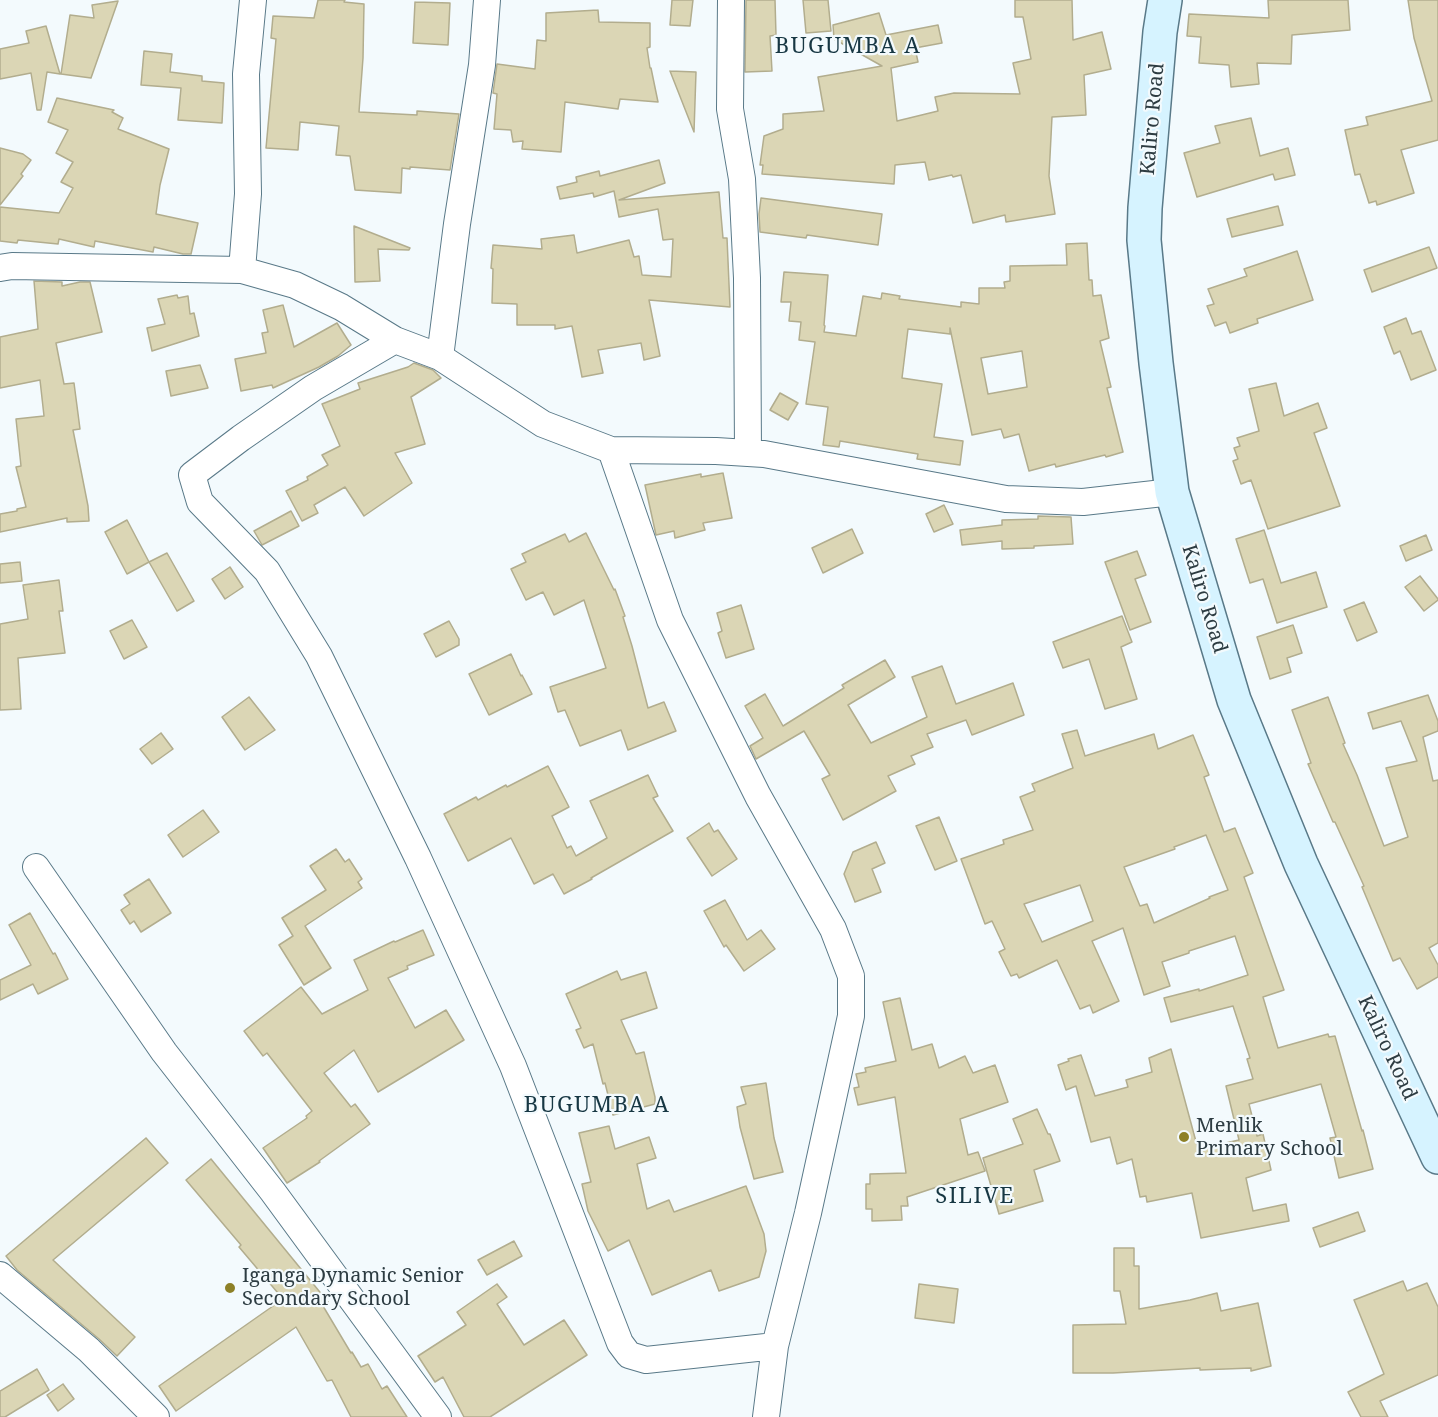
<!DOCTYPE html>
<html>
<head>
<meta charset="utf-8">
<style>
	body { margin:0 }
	canvas { display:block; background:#f3fafd }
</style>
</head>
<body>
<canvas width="1438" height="1417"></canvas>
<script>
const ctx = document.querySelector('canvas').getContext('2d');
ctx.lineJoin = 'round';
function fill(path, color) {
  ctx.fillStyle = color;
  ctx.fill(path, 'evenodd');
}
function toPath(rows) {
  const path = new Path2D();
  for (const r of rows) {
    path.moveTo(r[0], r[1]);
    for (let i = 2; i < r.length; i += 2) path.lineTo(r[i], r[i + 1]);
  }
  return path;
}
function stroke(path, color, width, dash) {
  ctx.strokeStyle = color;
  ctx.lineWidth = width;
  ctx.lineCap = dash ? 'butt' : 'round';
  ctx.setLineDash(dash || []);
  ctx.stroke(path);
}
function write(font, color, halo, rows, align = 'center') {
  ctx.font = font + ' "Noto Serif",serif';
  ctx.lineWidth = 4.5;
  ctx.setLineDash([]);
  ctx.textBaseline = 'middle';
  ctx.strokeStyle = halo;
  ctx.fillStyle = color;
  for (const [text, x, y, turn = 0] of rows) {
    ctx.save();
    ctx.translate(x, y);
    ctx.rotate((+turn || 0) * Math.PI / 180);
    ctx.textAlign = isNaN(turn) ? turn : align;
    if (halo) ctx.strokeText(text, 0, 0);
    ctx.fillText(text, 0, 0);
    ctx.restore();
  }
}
const building = toPath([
	[318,0,345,0,344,2,364,4,363,58,359,112,417,115,417,111,459,114,450,170,410,167,410,169,402,168,401,193,355,190,350,156,336,155,339,126,300,122,298,150,266,148,276,39,271,38,273,16,314,18,318,0],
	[672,0,693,0,690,26,670,25,672,0],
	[746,0,775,0,776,35,770,36,772,71,745,72,746,0],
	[803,0,828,0,831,31,806,33,803,0],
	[1015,0,1072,0,1073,40,1102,32,1111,69,1084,75,1086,115,1052,117,1049,176,1055,214,1006,222,1005,215,973,223,961,175,953,177,952,175,929,180,925,162,895,165,894,184,762,174,763,165,760,165,764,136,783,129,783,114,824,111,818,77,882,66,834,39,833,25,879,13,886,35,938,25,942,43,915,48,918,62,891,68,897,121,938,111,935,97,954,93,1020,94,1013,63,1031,59,1023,17,1015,17,1015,0],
	[1268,0,1348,0,1350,30,1292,35,1291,64,1257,63,1259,84,1231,87,1229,65,1199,63,1201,37,1187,36,1189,14,1269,18,1268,0],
	[1408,0,1438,0,1438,140,1401,150,1414,193,1377,205,1376,201,1369,203,1360,174,1355,175,1345,130,1368,125,1366,117,1432,101,1414,38,1408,0],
	[118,1,91,78,61,74,70,15,94,18,92,5,118,1],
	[415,2,450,3,448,45,413,43,415,2],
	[598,10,599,22,650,23,650,47,647,48,650,68,651,68,658,102,620,99,618,109,565,102,561,152,522,149,523,141,513,142,511,130,494,129,497,94,493,93,497,64,535,69,537,40,546,41,546,13,598,10],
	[46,26,60,74,47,72,41,110,37,110,31,73,0,79,0,49,29,43,26,31,46,26],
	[144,51,172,54,170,72,202,76,202,81,224,83,222,123,178,120,181,88,141,85,144,51],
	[670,71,696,72,694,132,670,71],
	[57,98,114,110,112,112,123,118,118,129,169,149,160,185,156,214,198,223,191,254,183,254,154,247,153,252,95,241,94,247,59,239,58,244,18,240,17,243,0,241,0,207,59,213,73,188,61,182,73,162,56,153,68,130,48,122,57,98],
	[1251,118,1260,156,1288,148,1295,175,1275,180,1273,174,1197,197,1184,153,1220,143,1215,126,1251,118],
	[0,148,23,154,31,160,21,174,23,176,0,205,0,148],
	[659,160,665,183,619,200,719,192,723,238,727,238,730,307,649,300,660,356,644,360,641,343,598,350,603,373,582,377,572,326,555,329,555,325,517,325,517,304,492,303,493,269,491,268,493,245,542,249,541,239,574,235,577,253,629,240,634,257,639,256,642,275,671,277,673,239,663,240,658,209,619,217,614,191,594,197,593,193,560,199,557,187,577,182,576,177,599,171,600,176,659,160],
	[761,198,882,214,878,245,807,235,806,238,760,232,759,214,761,198],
	[1278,206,1283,225,1232,237,1227,219,1278,206],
	[354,226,410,248,409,250,378,249,380,281,355,282,354,226],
	[1087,243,1089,280,1092,280,1093,296,1101,295,1109,338,1100,341,1111,387,1107,388,1123,452,1106,457,1105,455,1056,467,1055,464,1029,471,1019,434,1004,438,1001,429,972,435,950,328,950,334,908,329,902,378,942,384,934,437,963,441,960,465,917,459,918,454,840,441,839,447,823,445,828,407,806,404,815,342,799,340,801,322,789,321,791,302,781,302,784,272,828,275,824,325,825,326,824,332,856,336,863,296,881,299,882,293,900,296,899,299,961,307,961,302,979,304,979,288,1005,288,1004,282,1010,281,1010,266,1067,265,1066,244,1087,243],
	[1022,351,1027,387,988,394,981,358,1022,351],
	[1429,247,1437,268,1372,292,1364,270,1429,247],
	[1297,251,1313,300,1257,319,1258,323,1230,333,1226,322,1215,326,1207,306,1214,304,1208,289,1247,276,1244,269,1297,251],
	[34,281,62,282,62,286,80,282,90,282,102,332,56,343,64,384,74,383,80,429,73,430,88,506,89,521,67,522,67,518,0,532,0,514,17,511,17,509,26,507,16,467,21,466,16,419,44,416,40,380,0,388,0,337,38,329,34,281],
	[177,295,178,298,188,296,190,314,194,313,199,336,152,351,147,328,165,324,158,299,177,295],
	[283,305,294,347,337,323,351,345,338,356,319,367,273,388,272,385,241,391,235,359,266,353,262,333,268,332,263,310,283,305],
	[1406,318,1412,334,1421,331,1436,370,1411,380,1400,351,1394,354,1384,327,1406,318],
	[414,363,433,370,441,378,411,397,425,444,395,453,412,483,364,516,345,487,314,505,318,513,302,521,286,491,308,480,307,477,328,465,322,455,340,446,322,404,360,389,358,383,408,367,414,363],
	[200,365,208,388,171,396,166,371,200,365],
	[1276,383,1284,416,1318,403,1327,428,1314,433,1340,506,1268,529,1251,480,1241,484,1233,461,1238,459,1234,448,1240,446,1237,438,1259,431,1249,389,1276,383],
	[780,393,798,403,788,420,770,410,780,393],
	[723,473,732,518,703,523,705,530,675,538,674,531,656,535,645,485,701,474,701,477,723,473],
	[944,505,953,524,934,532,926,514,944,505],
	[291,511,299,526,262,545,254,531,291,511],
	[1038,516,1071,517,1073,544,1034,546,1034,548,1002,549,1002,541,962,545,960,530,1002,525,1002,520,1038,519,1038,516],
	[127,520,149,562,127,574,105,532,127,520],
	[852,529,863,553,823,573,812,548,852,529],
	[1264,530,1281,583,1316,572,1327,607,1277,623,1263,579,1250,583,1236,539,1264,530],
	[586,533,614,590,615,589,625,616,623,617,632,646,648,708,664,702,676,731,628,750,621,730,580,746,565,710,558,712,550,687,606,668,584,600,554,615,543,592,526,600,511,569,526,562,522,554,565,534,569,542,586,533],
	[1426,535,1432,550,1406,561,1400,546,1426,535],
	[1137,551,1146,575,1135,579,1151,622,1130,630,1105,562,1137,551],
	[167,553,194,601,177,611,149,562,167,553],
	[20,562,22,581,0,583,0,564,20,562],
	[230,567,243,587,225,599,212,579,230,567],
	[1420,576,1438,599,1438,600,1424,611,1405,587,1420,576],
	[59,580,63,611,59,611,65,653,18,658,21,709,0,710,0,624,28,619,23,585,59,580],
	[1364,602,1377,632,1357,641,1344,610,1364,602],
	[741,605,754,649,726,658,718,633,722,631,717,613,741,605],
	[1122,616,1132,642,1121,647,1137,699,1105,709,1089,659,1063,668,1053,642,1122,616],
	[132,620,147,647,124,659,110,631,132,620],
	[449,621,459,639,459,645,436,657,424,634,449,621],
	[1293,625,1302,653,1287,658,1291,672,1270,679,1257,637,1293,625],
	[511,654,521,676,522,675,532,694,489,715,469,674,511,654],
	[885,660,895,677,848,705,871,743,927,717,912,677,942,666,956,704,1013,683,1024,715,972,735,966,720,927,734,933,747,911,756,915,764,888,776,896,791,843,820,822,779,830,775,804,731,756,759,750,746,763,738,745,706,765,694,783,726,844,688,842,685,885,660],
	[1428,695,1438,721,1438,731,1423,737,1433,781,1438,780,1438,943,1429,948,1438,965,1438,977,1417,989,1400,958,1393,961,1362,887,1364,886,1335,822,1333,822,1308,764,1311,763,1292,710,1328,697,1345,743,1343,744,1357,775,1384,846,1408,837,1386,768,1417,761,1401,721,1373,729,1368,713,1428,695],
	[249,697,275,730,245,750,222,717,249,697],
	[1077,730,1085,756,1154,734,1158,749,1193,735,1209,775,1204,777,1224,832,1235,828,1253,873,1244,877,1284,990,1263,997,1278,1048,1328,1034,1329,1037,1335,1036,1362,1131,1363,1130,1373,1169,1339,1178,1330,1138,1336,1137,1321,1084,1249,1104,1257,1136,1263,1134,1271,1170,1246,1178,1253,1211,1286,1204,1289,1221,1201,1238,1192,1193,1147,1202,1146,1196,1140,1197,1132,1159,1117,1164,1110,1137,1091,1142,1076,1086,1066,1090,1058,1065,1069,1061,1068,1059,1081,1055,1095,1096,1128,1087,1126,1080,1152,1072,1149,1058,1171,1049,1198,1149,1239,1140,1226,1086,1253,1079,1247,1059,1250,1058,1233,1006,1171,1022,1164,998,1199,989,1199,991,1248,975,1235,936,1189,951,1189,953,1162,962,1170,986,1144,995,1123,928,1092,941,1119,1001,1093,1013,1090,1005,1080,1009,1057,960,1019,978,1017,974,1011,976,999,952,1005,949,992,921,985,924,961,859,1004,844,1003,840,1033,830,1020,797,1035,791,1032,784,1073,768,1062,734,1077,730],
	[1206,835,1228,890,1209,897,1210,898,1154,923,1147,904,1140,906,1124,867,1175,849,1174,847,1206,835],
	[1080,885,1093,921,1042,942,1024,904,1080,885],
	[161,733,173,749,152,764,140,749,161,733],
	[548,766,569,807,552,816,567,848,571,846,576,856,607,838,590,801,648,775,658,796,653,798,673,831,591,878,592,879,564,894,553,874,534,884,511,838,468,861,444,814,476,797,478,800,506,785,507,787,548,766],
	[203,810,219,832,183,857,168,835,203,810],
	[939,817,957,861,935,870,916,826,939,817],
	[709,823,714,832,718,830,737,859,712,876,687,838,709,823],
	[876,842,885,863,872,869,881,892,855,902,844,874,853,852,876,842],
	[336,849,345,862,349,859,362,879,358,882,362,888,305,926,331,968,304,985,279,945,293,936,282,918,326,890,310,866,336,849],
	[149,879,171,913,141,932,134,921,130,924,121,910,130,904,124,895,149,879],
	[725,900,747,940,761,930,775,949,744,971,726,945,724,947,704,911,725,900],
	[30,913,53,954,55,953,68,979,38,994,33,984,0,1000,0,980,31,965,9,925,30,913],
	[423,930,434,955,407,966,408,969,388,978,415,1028,446,1010,464,1040,378,1092,354,1050,324,1073,351,1107,355,1104,370,1124,319,1161,320,1162,287,1183,263,1148,307,1118,306,1116,312,1111,267,1053,263,1056,244,1031,301,987,322,1014,368,990,354,960,394,941,395,942,423,930],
	[617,971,621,980,646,972,657,1008,621,1020,636,1054,644,1052,655,1097,655,1104,613,1115,605,1083,603,1084,593,1044,584,1048,576,1030,581,1028,566,994,617,971],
	[900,998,912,1050,932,1044,939,1068,965,1056,973,1073,995,1065,1008,1102,960,1119,968,1155,978,1152,985,1171,907,1197,908,1206,901,1206,902,1220,872,1221,872,1209,866,1209,866,1184,870,1184,870,1174,906,1173,895,1097,858,1105,854,1088,859,1087,856,1074,866,1072,865,1068,896,1061,883,1002,900,998],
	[766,1083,774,1138,783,1172,754,1179,740,1127,737,1107,746,1104,741,1087,766,1083],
	[1037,1109,1048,1134,1050,1134,1060,1161,1034,1170,1043,1201,999,1214,983,1158,1023,1144,1013,1119,1037,1109],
	[609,1126,615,1149,649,1137,656,1158,637,1164,647,1209,669,1200,674,1212,746,1186,764,1234,766,1251,759,1277,719,1291,711,1270,652,1295,629,1240,608,1251,588,1211,582,1184,591,1182,579,1133,609,1126],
	[146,1138,168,1163,53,1260,135,1337,117,1356,99,1339,17,1270,6,1256,146,1138],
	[211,1159,328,1302,323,1306,351,1353,352,1352,361,1367,368,1364,382,1389,387,1386,407,1417,351,1417,332,1380,327,1381,296,1327,176,1411,159,1386,283,1299,239,1247,241,1245,186,1180,211,1159],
	[1358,1212,1365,1231,1320,1247,1313,1228,1358,1212],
	[514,1241,522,1256,487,1275,478,1260,514,1241],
	[1114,1248,1134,1248,1134,1266,1139,1266,1139,1309,1190,1300,1217,1293,1221,1311,1258,1303,1271,1366,1251,1371,1251,1368,1200,1370,1200,1368,1113,1373,1073,1373,1073,1325,1126,1324,1120,1291,1114,1291,1114,1248],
	[1403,1281,1407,1291,1427,1283,1438,1307,1438,1375,1380,1401,1388,1417,1361,1417,1348,1392,1384,1374,1354,1300,1403,1281],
	[497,1284,507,1297,497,1304,524,1345,564,1320,587,1355,490,1417,464,1417,443,1377,435,1382,418,1356,466,1325,457,1312,497,1284],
	[919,1284,958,1289,954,1323,915,1318,919,1284],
	[37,1369,49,1390,5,1417,0,1417,0,1391,37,1369],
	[63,1384,74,1399,58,1411,47,1395,63,1384]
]);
fill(building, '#dbd6b5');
stroke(building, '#b2ad8e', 1.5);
const street = toPath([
	[731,0,730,109,742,179,747,278,748,453],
	[0,268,12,266,242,270,295,285,341,307,395,340,440,357,543,424,611,450,716,451,764,454,1006,499,1083,502,1172,492],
	[242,270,248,194,246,74,253,0],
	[395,340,313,388,241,438,192,475,200,502,267,571,319,656,418,858,513,1066,620,1343,629,1355,646,1360,775,1346],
	[440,357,457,224,482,65,487,0],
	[611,450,670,620,758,796,833,929,851,976,851,1016,808,1213,775,1346,766,1417],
	[36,867,164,1052,273,1192,438,1417],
	[0,1275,89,1350,156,1417]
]);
const secondary = toPath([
	[1165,0,1160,32,1145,208,1144,240,1156,363,1172,492,1234,700,1301,864,1438,1157]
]);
stroke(street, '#597988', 28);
stroke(secondary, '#597988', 36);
stroke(street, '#fff', 26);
stroke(secondary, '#d6f3ff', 33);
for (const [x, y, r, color] of [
	[1184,1137,6,"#8d8027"],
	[230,1288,6,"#8d8027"]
]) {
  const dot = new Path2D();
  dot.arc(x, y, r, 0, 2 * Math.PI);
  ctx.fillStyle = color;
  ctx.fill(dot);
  stroke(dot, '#f3fafd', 2);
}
write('20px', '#2d3c42', '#f3fafd', [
	["Kaliro Road",1153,119,-85],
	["Kaliro Road",1204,599,73],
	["Kaliro Road",1387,1048,65]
]);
write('20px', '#2d3c42', '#f3fafd', [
	["Menlik",1196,1126],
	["Primary School",1196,1149],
	["Iganga Dynamic Senior",242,1276],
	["Secondary School",242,1299]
], 'left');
ctx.letterSpacing = '1.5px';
write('22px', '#173743', '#f3fafd', [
	["BUGUMBA A",848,47],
	["BUGUMBA A",597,1106],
	["SILIVE",975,1197]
]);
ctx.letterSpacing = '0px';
</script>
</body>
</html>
